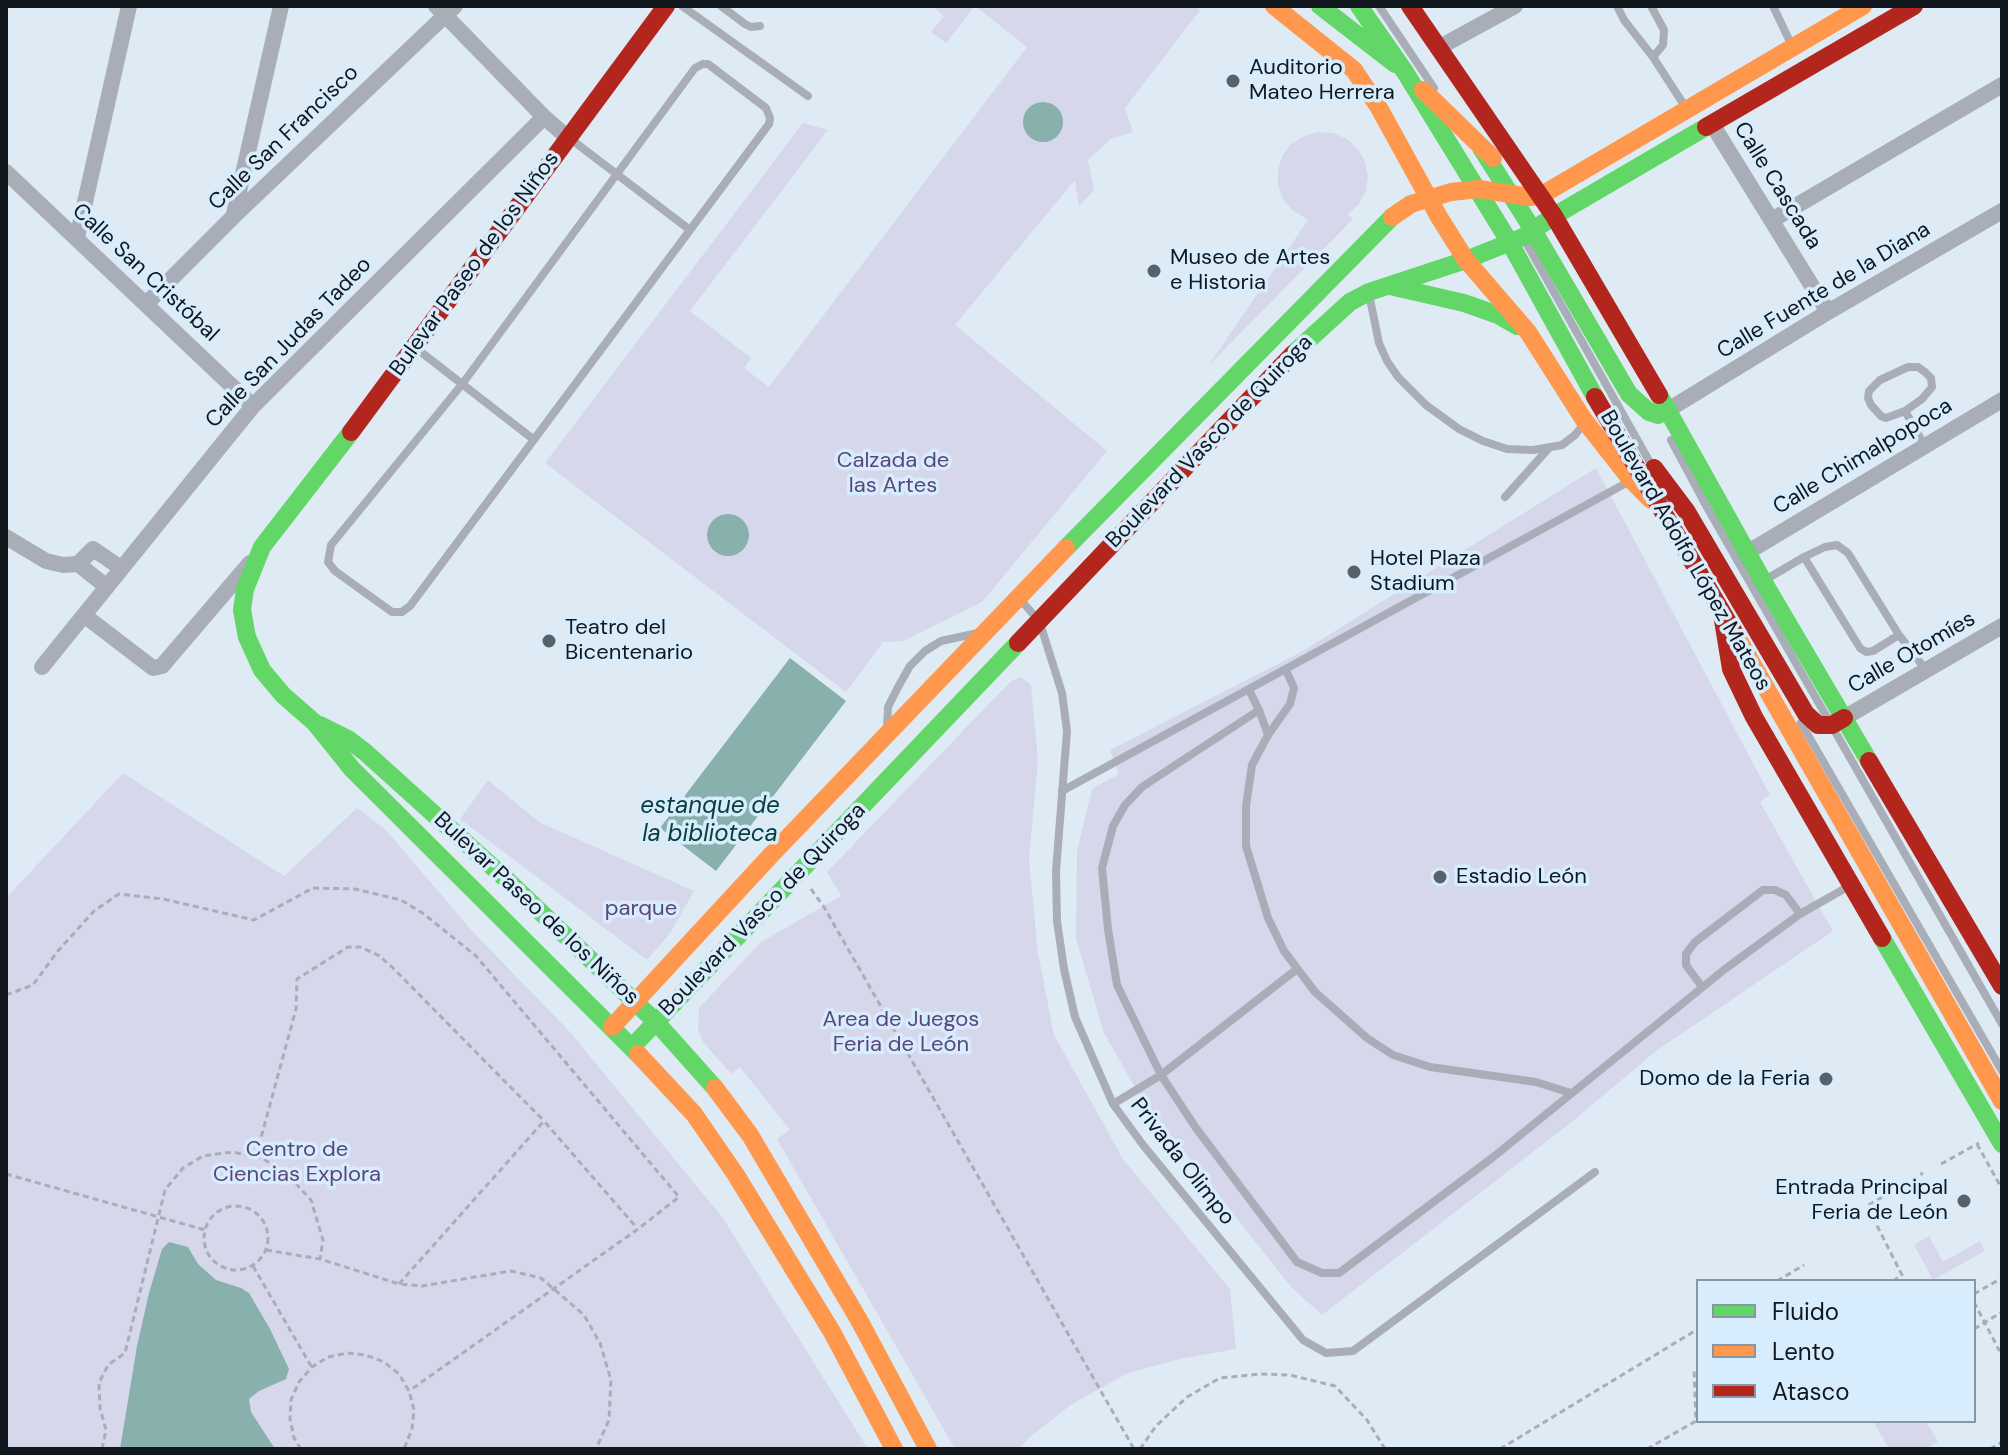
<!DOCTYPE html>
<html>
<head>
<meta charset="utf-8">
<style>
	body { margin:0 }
	#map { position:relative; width:2008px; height:1455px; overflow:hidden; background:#dfebf4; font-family:"DM Sans",sans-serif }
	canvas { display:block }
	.frame { position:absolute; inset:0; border:8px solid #10171d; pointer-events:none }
	.legend { position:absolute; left:1696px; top:1279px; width:280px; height:144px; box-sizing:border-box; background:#d7ecfc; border:2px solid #8797a3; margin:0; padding:10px 14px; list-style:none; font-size:24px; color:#10171d }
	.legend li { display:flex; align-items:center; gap:16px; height:40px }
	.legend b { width:40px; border:2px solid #8797a3 }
</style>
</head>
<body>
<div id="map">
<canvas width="2008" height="1455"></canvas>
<div class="frame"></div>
<ul class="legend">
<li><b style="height:10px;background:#63d668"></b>Fluido</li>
<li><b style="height:10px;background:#ff974d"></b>Lento</li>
<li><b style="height:10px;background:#b3261e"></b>Atasco</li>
</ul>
</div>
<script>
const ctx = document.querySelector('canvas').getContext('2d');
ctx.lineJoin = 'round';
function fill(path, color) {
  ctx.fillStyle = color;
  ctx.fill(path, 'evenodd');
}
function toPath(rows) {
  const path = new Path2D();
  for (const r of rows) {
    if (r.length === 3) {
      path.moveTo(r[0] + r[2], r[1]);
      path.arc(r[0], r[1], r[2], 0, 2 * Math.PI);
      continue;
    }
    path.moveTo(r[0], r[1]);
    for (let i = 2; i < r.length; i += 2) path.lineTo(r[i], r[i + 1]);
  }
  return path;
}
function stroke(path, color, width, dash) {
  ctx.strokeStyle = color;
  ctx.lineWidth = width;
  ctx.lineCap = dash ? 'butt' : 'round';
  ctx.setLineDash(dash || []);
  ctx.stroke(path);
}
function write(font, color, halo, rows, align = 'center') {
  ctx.font = font + ' "DM Sans",sans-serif';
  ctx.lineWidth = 7;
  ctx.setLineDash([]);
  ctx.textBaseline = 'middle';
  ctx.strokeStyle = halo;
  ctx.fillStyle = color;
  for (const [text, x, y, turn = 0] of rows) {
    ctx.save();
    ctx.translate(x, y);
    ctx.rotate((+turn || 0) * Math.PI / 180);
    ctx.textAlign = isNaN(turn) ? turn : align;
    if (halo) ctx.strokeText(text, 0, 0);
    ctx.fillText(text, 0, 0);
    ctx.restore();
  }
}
fill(toPath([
	[932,6,1194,6,1200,10,1125,108,1133,132,1111,139,1088,160,1094,190,1079,206,1075,180,955,325,1107,451,982,602,903,641,883,642,846,692,545,463,803,123,828,130,690,311,751,358,744,368,769,387,1027,47,975,6,946,43,931,32,944,16],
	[1318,132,1333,133,1347,139,1358,149,1365,162,1368,176,1366,191,1359,204,1348,214,1353,219,1208,366,1308,220,1292,210,1283,199,1278,185,1278,170,1282,156,1291,144,1304,136],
	[1596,468,1770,795,1760,802,1833,931,1656,1051,1573,1121,1322,1315,1291,1287,1140,1096,1104,1033,1076,939,1077,851,1092,789,1119,774,1110,750,1303,651],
	[1021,677,1031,685,1038,760,1029,860,1038,953,1054,1035,1123,1159,1230,1289,1236,1349,1180,1359,1128,1373,1072,1404,1030,1437,1019,1449,955,1449,777,1139,790,1130,740,1067,731,1074,703,1042,698,1030,699,1008,761,942,841,896,827,872,1011,681],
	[123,773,284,876,357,808,385,829,474,933,570,1032,723,1218,868,1449,6,1449,6,898],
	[488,780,539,822,694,891,671,932,647,960,460,819],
	[1929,1236,1943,1262,1980,1241,1985,1251,1933,1280,1914,1245],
	[1873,1421,1926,1421,1938,1442,1927,1449,1889,1449]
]), '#d6d7eb');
fill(toPath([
	[1043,122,20],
	[728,535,21],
	[790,658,846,701,716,871,660,828],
	[169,1242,188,1247,198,1264,216,1280,241,1288,249,1293,270,1329,289,1369,286,1379,259,1391,249,1399,251,1412,275,1449,120,1449,137,1346,149,1293,162,1249]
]), '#88b0ad');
stroke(toPath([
	[811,889,824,907,1134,1449],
	[6,995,33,985,57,952,94,911,119,894,163,899,254,920,313,888,355,889,401,900,424,914,476,956,679,1197,638,1229,409,1391],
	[1977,1144,2002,1189],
	[256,1156,296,1009,297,979,348,947,360,947,378,955,392,967,544,1121],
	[1941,1164,1979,1143],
	[6,1174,205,1230],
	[236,1238,32],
	[266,1250,320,1259,399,1284,422,1286,511,1271,541,1278,584,1315,600,1343,611,1380,609,1420,596,1449],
	[253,1266,311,1366],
	[1777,1281,1804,1265],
	[1893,1281,1902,1275,1867,1206,1923,1173],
	[399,1284,544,1121,637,1228],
	[1974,1294,2002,1278],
	[1974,1302,1999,1350,2002,1348],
	[1974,1329,2002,1312],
	[102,1449,106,1430,100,1408,99,1383,108,1365,125,1353,165,1190,183,1168,203,1156,232,1152,262,1158,287,1174,311,1200,323,1240,320,1259],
	[301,1449,294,1438,290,1419,291,1400,299,1382,312,1367,328,1357,347,1353,366,1355,384,1362,399,1374,409,1391,414,1410,412,1429,404,1449],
	[1140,1449,1156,1426,1187,1397,1220,1378,1261,1374,1290,1375,1335,1386,1367,1420,1385,1449],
	[1500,1449,1698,1329],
	[1647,1449,1696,1421,1694,1368],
	[1990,1449,2002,1442]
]), '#a8aeb7', 3, [6, 4]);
stroke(toPath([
	[682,6,808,96],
	[721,6,745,24,751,27,760,26],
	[1379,6,1434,88],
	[1617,6,1624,20,1653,57,1686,108],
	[1651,6,1664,30,1663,45,1653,57],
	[1773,6,1792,46],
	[703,64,708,64,766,108,770,118,769,124,410,606,402,612,392,612,335,571,328,562,331,545,463,383,695,68,703,64],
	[568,137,690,230],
	[1523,237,1652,466],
	[1369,294,1379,343,1387,361,1398,377,1426,405,1459,429,1483,441,1507,449,1533,450,1562,445,1575,435,1583,425],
	[417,349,533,439],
	[1908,367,1918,367,1925,372,1931,378,1932,387,1922,399,1905,411,1886,418,1881,416,1871,405,1868,398,1869,391,1880,380,1908,367],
	[1905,411,1925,446],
	[1671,440,1708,509,2002,1024],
	[1505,497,1549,448],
	[1765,580,1804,557,1825,547,1837,545,1848,553,1899,635,1873,651,1866,652,1860,648,1804,557],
	[1019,598,1039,621,1044,636,1062,693,1067,731,1056,871,1057,921,1064,969,1075,1017,1113,1104,1143,1145,1303,1340,1326,1353,1353,1351,1595,1172],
	[1899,635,1926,670],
	[1286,670,1294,688,1290,704,1268,735,1252,765,1246,806,1246,846,1268,918,1284,951,1315,992,1367,1038,1393,1055,1430,1067,1536,1082,1571,1093],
	[1249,690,1259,710,1142,787,1125,805,1113,826,1102,868,1108,929,1117,985,1161,1075,1196,1128,1297,1262,1322,1273,1339,1273,1492,1158,1725,969,1800,914,1851,885],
	[1259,710,1268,735],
	[1801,723,2002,1071],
	[887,729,888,707,898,687,910,666,925,651,941,641,978,633],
	[1062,791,1630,481],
	[1702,987,1686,965,1686,954,1695,942,1763,890,1775,890,1786,895,1800,914],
	[1113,1104,1161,1075,1297,969]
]), '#a8adb8', 8);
stroke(toPath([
	[436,6,544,117,567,137],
	[1438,48,1515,6],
	[1712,124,1828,312],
	[6,172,253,406],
	[234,214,281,6],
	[1772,220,2002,85],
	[77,238,129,6],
	[146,304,234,216,455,6],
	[1668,410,1828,312,2002,211],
	[6,537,46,561,63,565,78,564,93,549,121,568],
	[1748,552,2002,400],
	[78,564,107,587],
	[85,616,153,668,162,666,250,563],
	[42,667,253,406,544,117],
	[1844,718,2002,626]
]), '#a8adb8', 16);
stroke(toPath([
	[1320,6,1395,64],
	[1359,6,1405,72,1510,243,1595,397],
	[1481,148,1533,230,1629,394,1649,412,1658,415,1668,410],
	[1390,286,1464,303,1498,315,1517,326],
	[1293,354,1350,302,1369,292,1466,260,1523,237,1554,216,1706,127],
	[1659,395,1763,581,1869,761],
	[351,432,262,547,245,589,242,610,247,637,262,670,283,695,315,723,352,769,638,1054],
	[1066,548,1392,217],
	[320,725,348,739,365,752,507,880,656,1022,715,1088],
	[1882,938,2002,1144],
	[632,1047,1018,643]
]), '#63d668', 18);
stroke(toPath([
	[1274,6,1354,70,1378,106,1439,217,1466,260,1528,332,1584,420,1631,480,1651,500],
	[1423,90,1493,158],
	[1392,217,1411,204,1451,192,1479,189,1529,197,1540,196,1863,6],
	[1734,632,2002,1101],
	[612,1027,772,854,1066,548],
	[638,1054,694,1114,736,1175,832,1332,894,1449],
	[715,1088,750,1135,859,1320,928,1449]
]), '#ff974d', 18);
stroke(toPath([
	[1410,6,1554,216,1659,395],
	[1706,127,1914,6],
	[1595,397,1734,632],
	[351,432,666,6],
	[1654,468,1687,512,1806,714,1818,725,1832,725,1844,718],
	[1722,614,1731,669,1754,717,1882,938],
	[1018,643,1293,354],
	[1869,761,2002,986]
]), '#b3261e', 18);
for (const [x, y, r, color] of [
	[1233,81,8,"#586168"],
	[1154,271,8,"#586168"],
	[1354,572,8,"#586168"],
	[549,641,8,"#586168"],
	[1440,877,8,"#586168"],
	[1826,1079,8,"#586168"],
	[1964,1201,8,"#586168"]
]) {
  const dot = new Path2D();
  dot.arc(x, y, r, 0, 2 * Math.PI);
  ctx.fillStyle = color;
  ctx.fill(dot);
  stroke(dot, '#d7ecfc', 3);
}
write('22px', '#10171d', '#d7ecfc', [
	["Auditorio",1249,68],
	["Mateo Herrera",1249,93],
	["Museo de Artes",1170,258],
	["e Historia",1170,283],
	["Hotel Plaza",1370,559],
	["Stadium",1370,584],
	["Teatro del",565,628],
	["Bicentenario",565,653],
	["Estadio León",1456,877],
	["Domo de la Feria",1810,1079,"right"],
	["Entrada Principal",1948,1188,"right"],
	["Feria de León",1948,1213,"right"]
], 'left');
write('22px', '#10171d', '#d7ecfc', [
	["Calle San Francisco",284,138,-44],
	["Calle Cascada",1777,186,58],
	["Bulevar Paseo de los Niños",475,264,-54],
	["Calle San Cristóbal",145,273,43],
	["Calle Fuente de la Diana",1824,291,-31],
	["Calle San Judas Tadeo",289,343,-46],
	["Boulevard Vasco de Quiroga",1210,442,-46],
	["Calle Chimalpopoca",1863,457,-31],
	["Boulevard Adolfo López Mateos",1685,551,60],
	["Calle Otomíes",1912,653,-30],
	["Bulevar Paseo de los Niños",536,909,43],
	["Boulevard Vasco de Quiroga",763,910,-46],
	["Privada Olimpo",1182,1162,52]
]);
write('22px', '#5a467b', '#d7ecfc', [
	["Calzada de",893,461],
	["las Artes",893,486],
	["parque",641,909],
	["Area de Juegos",901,1020],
	["Feria de León",901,1045],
	["Centro de",297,1150],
	["Ciencias Explora",297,1175]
]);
write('italic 24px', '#093d37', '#d7ecfc', [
	["estanque de",710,807],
	["la biblioteca",710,835]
]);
</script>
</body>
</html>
